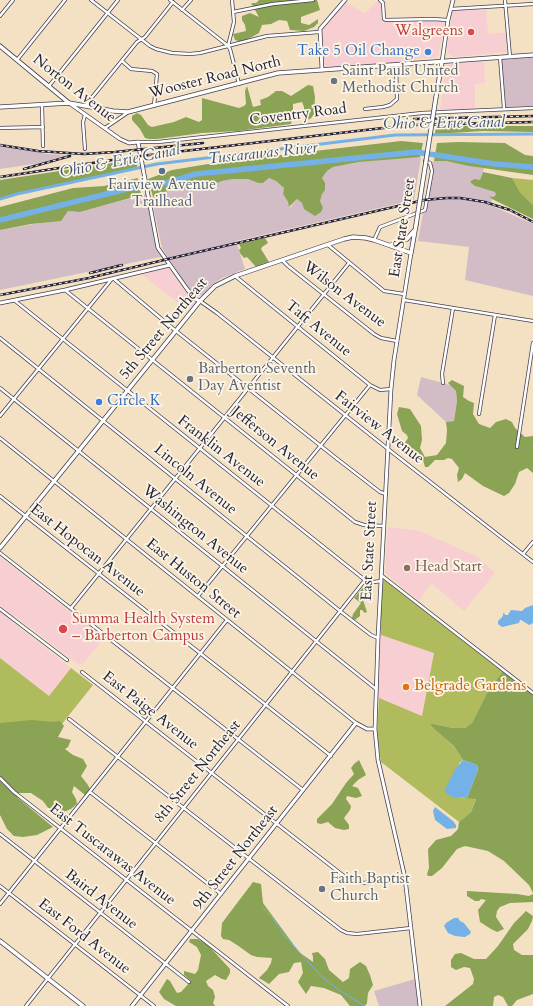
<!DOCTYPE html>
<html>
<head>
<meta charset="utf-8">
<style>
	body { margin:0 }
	canvas { display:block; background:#f4e1c4 }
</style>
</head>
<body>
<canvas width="533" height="1006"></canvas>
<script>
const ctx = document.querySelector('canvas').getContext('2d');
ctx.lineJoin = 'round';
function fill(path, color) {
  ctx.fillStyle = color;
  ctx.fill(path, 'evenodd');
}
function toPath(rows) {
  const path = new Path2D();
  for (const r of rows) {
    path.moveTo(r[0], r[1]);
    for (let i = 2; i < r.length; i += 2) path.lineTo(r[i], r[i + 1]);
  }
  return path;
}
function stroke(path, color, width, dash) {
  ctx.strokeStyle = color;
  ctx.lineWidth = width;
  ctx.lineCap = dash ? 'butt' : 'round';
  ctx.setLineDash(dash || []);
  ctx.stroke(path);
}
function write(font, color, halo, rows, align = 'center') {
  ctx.font = font + ' Cardo,serif';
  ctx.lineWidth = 3.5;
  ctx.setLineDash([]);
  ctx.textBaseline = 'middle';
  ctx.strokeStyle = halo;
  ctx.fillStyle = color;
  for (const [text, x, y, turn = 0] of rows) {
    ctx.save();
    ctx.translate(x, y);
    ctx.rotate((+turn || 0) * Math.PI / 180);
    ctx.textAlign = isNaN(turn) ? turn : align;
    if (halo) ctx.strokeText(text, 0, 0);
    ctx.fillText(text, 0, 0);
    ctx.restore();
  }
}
fill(toPath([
	[379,0,382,3,384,19,387,22,442,20,444,22,444,26,438,56,435,58,415,59,416,61,323,70,321,31,322,28,345,2,365,13],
	[486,9,488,34,507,32,506,52,454,57,449,54,447,51,452,10],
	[484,60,485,83,475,84,475,109,440,110,446,69,448,66,451,64],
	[169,266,188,292,199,302,190,312,141,274],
	[388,527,420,531,476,556,495,573,464,611,431,583,419,601,385,573],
	[0,557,104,638,82,665,81,664,79,665,15,616,11,621,71,668,49,696,0,658],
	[378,634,434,652,422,716,376,697]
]), '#f7cfd2');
fill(toPath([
	[533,56,533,106,506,107,501,58],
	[0,145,48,154,66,155,40,163,0,169],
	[417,156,421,158,414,200,236,241,245,269,222,278,213,284,203,295,197,296,194,295,181,277,162,248,151,197,153,197,164,192,176,189,207,187,222,181,233,179,248,179,258,183,263,183,269,178,276,181,284,188,283,194,288,202,290,208,297,199,302,203,320,201,322,178,327,171,333,167,359,162],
	[434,161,446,161,484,168,480,180,475,186,496,192,497,195,493,197,490,196,492,199,490,205,533,224,533,296,465,280,469,247,418,241,432,162],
	[146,194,157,249,163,258,160,257,0,290,0,230,46,222,68,211,80,212],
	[421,377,450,385,456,391,457,401,454,421,446,422,417,395],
	[415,979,418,1006,379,1006,374,991]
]), '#d2bdc6');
fill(toPath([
	[512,178,533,180,533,205,520,192],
	[381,575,504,670,489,689,472,723,465,728,453,728,429,723,434,729,454,746,463,760,459,763,460,798,476,798,471,812,459,822,381,762,377,736,379,698,422,716,434,653,381,635],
	[0,658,49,696,71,668,93,685,0,802]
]), '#afbb5d');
fill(toPath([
	[259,0,317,0,320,10,301,17,301,23,309,25,318,19,318,23,314,27,304,31,290,30,287,21,279,20,271,24,262,25,259,33,252,37,241,42,235,40,233,34,246,31,245,25,242,20,242,16,250,13,259,17,251,3,256,3],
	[308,85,313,86,315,97,314,115,310,119,304,120,304,107,302,102,293,104,293,114,291,124,238,131,202,133,157,139,149,139,145,138,140,129,132,120,132,116,137,113,141,115,148,125,152,127,174,122,186,117,199,122,202,120,202,98,239,108,244,106,246,104,245,91,247,86,253,107,261,105,260,100,268,97,276,91,282,91,291,96],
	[436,126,533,126,533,132,483,131,435,134],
	[401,141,423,143,420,157,359,162,333,167,327,171,322,178,325,183,325,190,322,194,320,201,323,208,321,212,315,216,304,209,302,203,297,199,289,207,288,202,283,194,284,188,276,181,269,178,263,183,258,183,248,179,233,179,222,181,207,187,176,189,164,192,153,197,148,179,172,170,220,162],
	[458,142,505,143,525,155,533,156,533,175,469,166,446,161,434,161,437,143],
	[132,160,137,165,137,169,17,194,0,199,0,180],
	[483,172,512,178,520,192,533,205,533,219,492,199,489,196,493,197,496,195,495,192,475,186,470,182,474,179,480,180],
	[138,178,141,195,80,212,68,211,61,221,31,224,0,230,0,207,73,188,104,186],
	[265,238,268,243,262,247,261,249,269,262,256,267,247,257,244,258,240,253,239,250,241,248,239,244],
	[452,380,464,386,463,397,469,401,474,403,473,414,479,424,490,428,496,422,506,419,512,422,515,428,525,437,533,436,533,473,527,468,519,472,515,484,509,493,504,496,483,486,465,473,462,479,458,482,457,475,459,468,452,459,448,458,444,460,435,460,428,467,425,467,423,460,419,453,414,453,403,446,408,438,407,435,402,431,397,414,399,407,410,409,421,426,422,440,420,448,425,457,437,455,446,443,447,430,446,422,454,421,457,401,456,391,448,383],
	[365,585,367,587,368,589,361,597,363,600,367,612,365,613,362,610,360,610,360,616,355,620,352,618,353,614,361,603,354,598],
	[504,670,533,693,533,893,529,885,504,861,488,851,465,846,457,849,442,868,432,876,428,876,427,874,429,868,428,849,436,840,451,836,458,829,459,822,471,812,476,799,467,798,478,770,477,765,463,760,454,746,434,729,429,723,453,728,465,728,472,723,489,689],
	[32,720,51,722,60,721,64,726,58,737,71,740,68,747,65,749,73,755,83,759,87,766,81,776,88,785,91,791,85,795,74,786,72,792,76,799,77,804,71,809,54,816,43,801,31,793,19,793,18,798,53,827,37,835,23,837,14,836,7,829,0,815,0,723],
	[359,760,366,775,358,780,352,786,358,788,362,796,356,798,347,796,346,799,351,806,350,810,344,818,349,825,349,829,344,830,335,828,328,822,321,824,317,823,317,819,332,804,346,783,354,774,351,768,354,764],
	[253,882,261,884,263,903,299,952,313,962,313,957,312,953,318,952,325,959,329,970,343,982,349,978,350,969,360,962,366,966,370,975,373,985,368,993,367,1003,365,1006,350,1006,341,995,324,988,311,986,306,994,298,982,303,973,301,962,294,963,289,972,279,974,269,984,259,978,267,970,271,963,272,958,257,957,251,955,237,945,229,940,223,939,221,936,222,923],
	[467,891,517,894,529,896,533,894,533,902,510,903,500,907,497,911,496,917,504,929,497,932,491,929,480,922,478,910,486,900,481,899,479,901,475,901,467,896],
	[526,911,533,916,532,921,528,929,513,944,514,950,522,955,533,955,533,994,517,1000,512,1006,508,1006,503,997,498,995,494,997,493,1006,445,1006,473,984,474,979,470,968,464,967,456,970,451,967,451,960,455,954,461,953,474,959,486,959,498,946,514,923],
	[190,939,198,939,208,945,230,969,230,973,226,980,222,979,215,975,206,981,208,986,213,990,215,997,213,1003,215,1006,176,1006,164,999,159,992,167,979,170,981,177,993,181,992,191,981,184,975,184,971,195,974,198,970,201,955,197,947,189,942]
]), '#8ba354');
fill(toPath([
	[533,605,533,623,529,625,521,620,520,620,519,623,502,627,498,624,498,621,503,616,503,613,505,614,505,615,508,615,511,610,522,611,525,608],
	[463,760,477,765,478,770,467,798,452,797,445,792,446,787,456,768],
	[435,807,453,821,456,825,456,828,447,829,435,820,433,811],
	[454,918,458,918,460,921,464,923,471,932,470,934,465,937,455,936,448,933,444,926,446,923]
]), '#74b1e6');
stroke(toPath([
	[263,908,272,917,284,935,320,975,339,990,365,1006]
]), '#74b1e6', 1);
stroke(toPath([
	[0,199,17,194,157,164,395,135,533,134]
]), '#74b1e6', 3);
stroke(toPath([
	[0,220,127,189,166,183,196,174,416,152,495,164,533,167]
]), '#74b1e6', 5.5);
const minor = toPath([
	[91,0,150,46,156,49,172,53,190,54,200,53,267,36,319,32],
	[170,0,227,45],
	[232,0,234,22,228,46,230,49,239,84],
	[380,0,383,3,384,19,386,20,432,19,448,20],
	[505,0,510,57],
	[451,9,533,4],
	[182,10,191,0],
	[233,12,273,4,313,0],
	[0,16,13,0],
	[500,57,504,108],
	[17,60,65,0],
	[122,61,131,69,152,71,157,74,154,106],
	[49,86,118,0],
	[42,105,43,146],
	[85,106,137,42,145,37,173,2],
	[365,109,383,107,390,105,397,99,396,65],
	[0,128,43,127],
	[105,128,127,113],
	[138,142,158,142,422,113,533,108],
	[85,149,83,122,85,115],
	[374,240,380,227,425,210,432,171,430,163,425,161],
	[328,245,384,291,404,294],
	[282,260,288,266,374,334,381,338,397,341],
	[235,276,370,385,380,390,391,389],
	[114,279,176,331,336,458,380,492,386,494],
	[65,290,355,522,364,525,384,526],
	[14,300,365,580,374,582,381,581],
	[404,300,533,321],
	[200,301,217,313,388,449,533,562],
	[0,338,340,611,371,635,378,638],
	[443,383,442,374,453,308],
	[0,388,376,689],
	[479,414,495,315],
	[0,416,111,280],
	[0,438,356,723],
	[517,447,533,343],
	[0,496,331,756],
	[0,553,303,790],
	[523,554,533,542],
	[381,575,533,693],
	[198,596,370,385],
	[71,608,349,263],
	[0,609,67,660],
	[82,672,349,880,364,883,405,878],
	[69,719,341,930,347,933,357,934,411,928],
	[0,778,14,792,288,1006],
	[90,792,221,894],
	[0,834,189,982],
	[0,886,154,1006],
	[0,904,227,620],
	[26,1006,365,580]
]);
const tertiary = toPath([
	[442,62,448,20,453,0],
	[322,70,320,29,345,0],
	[69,103,120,139,129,143,138,142,158,248,187,289,195,299,200,301],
	[411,253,394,360,391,389,378,638,375,729,378,760,405,878,420,1006],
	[0,303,65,290,170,265],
	[132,1006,356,723,367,729,375,729]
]);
const secondary = toPath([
	[0,46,69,103],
	[436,97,442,62],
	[0,107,69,103,113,111,128,112,278,73,533,55],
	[391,245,407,239,414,231],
	[0,548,200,301,215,286,235,276,344,239,353,237,366,238,374,240,411,253,416,225],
	[0,941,83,1006]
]);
stroke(minor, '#423f50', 4);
stroke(tertiary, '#423f50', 4.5);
stroke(secondary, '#423f50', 5);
stroke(minor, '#fff', 2.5);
stroke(tertiary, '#fff', 3);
stroke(secondary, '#fff', 3.5);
const rail = toPath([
	[414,119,533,116],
	[0,145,38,151,84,154,115,152,203,143],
	[24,169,70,156],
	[0,177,132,157,383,128,413,125,533,122],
	[90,273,122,265],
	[0,295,89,278,168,259,424,200,447,198,460,198,485,202,510,210,533,222]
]);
stroke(rail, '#22223b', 2.5);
stroke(rail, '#fcf5e5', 1, [3]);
const secondaryBridge = toPath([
	[416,225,436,97]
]);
stroke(secondaryBridge, '#423f50', 5, []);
stroke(secondaryBridge, '#fff', 3.5);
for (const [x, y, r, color] of [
	[471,32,4,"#e0444e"],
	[428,52,4,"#3f7fe0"],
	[334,81,4,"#6b7280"],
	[162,171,4,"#5c6f8a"],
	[190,379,4,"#6b7280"],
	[99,402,4,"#3f7fe0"],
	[407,568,4,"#8d6e63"],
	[63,629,5,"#e0444e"],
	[406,687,4,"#e8710a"],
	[322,889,4,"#6b7280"]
]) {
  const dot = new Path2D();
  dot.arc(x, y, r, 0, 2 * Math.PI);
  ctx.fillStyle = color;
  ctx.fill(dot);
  stroke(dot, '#fcf5e5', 1.5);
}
write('15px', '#be3a42', '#fcf5e5', [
	["Walgreens",463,32],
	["Summa Health System",72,620,"left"],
	["– Barberton Campus",72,637,"left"]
], 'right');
write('15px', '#366cbe', '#fcf5e5', [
	["Take 5 Oil Change",420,52],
	["Circle K",107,402,"left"]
], 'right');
write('15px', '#5b616d', '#fcf5e5', [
	["Saint Pauls United",342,72],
	["Methodist Church",342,89],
	["Barberton Seventh",198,370],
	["Day Aventist",198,387],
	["Faith Baptist",330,880],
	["Church",330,897]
], 'left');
write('15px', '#22223b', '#fcf5e5', [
	["Wooster Road North",215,78,-14],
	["Norton Avenue",74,89,38],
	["Coventry Road",298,115,-7],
	["East State Street",403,228,-81],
	["Wilson Avenue",344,295,37],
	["5th Street Northeast",164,329,-50],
	["Taft Avenue",318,329,39],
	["Fairview Avenue",379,428,38],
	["Jefferson Avenue",275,444,39],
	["Franklin Avenue",221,452,38],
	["Lincoln Avenue",195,480,39],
	["Washington Avenue",195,530,39],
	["East Hopocan Avenue",87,551,38],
	["East State Street",370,551,-87],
	["East Huston Street",193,579,39],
	["East Paige Avenue",150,711,38],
	["8th Street Northeast",198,772,-51],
	["East Tuscarawas Avenue",112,855,38],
	["9th Street Northeast",236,858,-52],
	["Baird Avenue",101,900,38],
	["East Ford Avenue",84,937,38]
]);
write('15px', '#4e5e75', '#fcf5e5', [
	["Fairview Avenue",162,186],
	["Trailhead",162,203]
]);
write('15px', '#785e54', '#fcf5e5', [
	["Head Start",415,568]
], 'left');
write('15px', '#c56008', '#fcf5e5', [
	["Belgrade Gardens",414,687]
], 'left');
write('italic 16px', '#3f5477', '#fcf5e5', [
	["Ohio & Erie Canal",444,124,-1],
	["Tuscarawas River",263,154,-6],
	["Ohio & Erie Canal",120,162,-11]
]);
</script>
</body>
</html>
